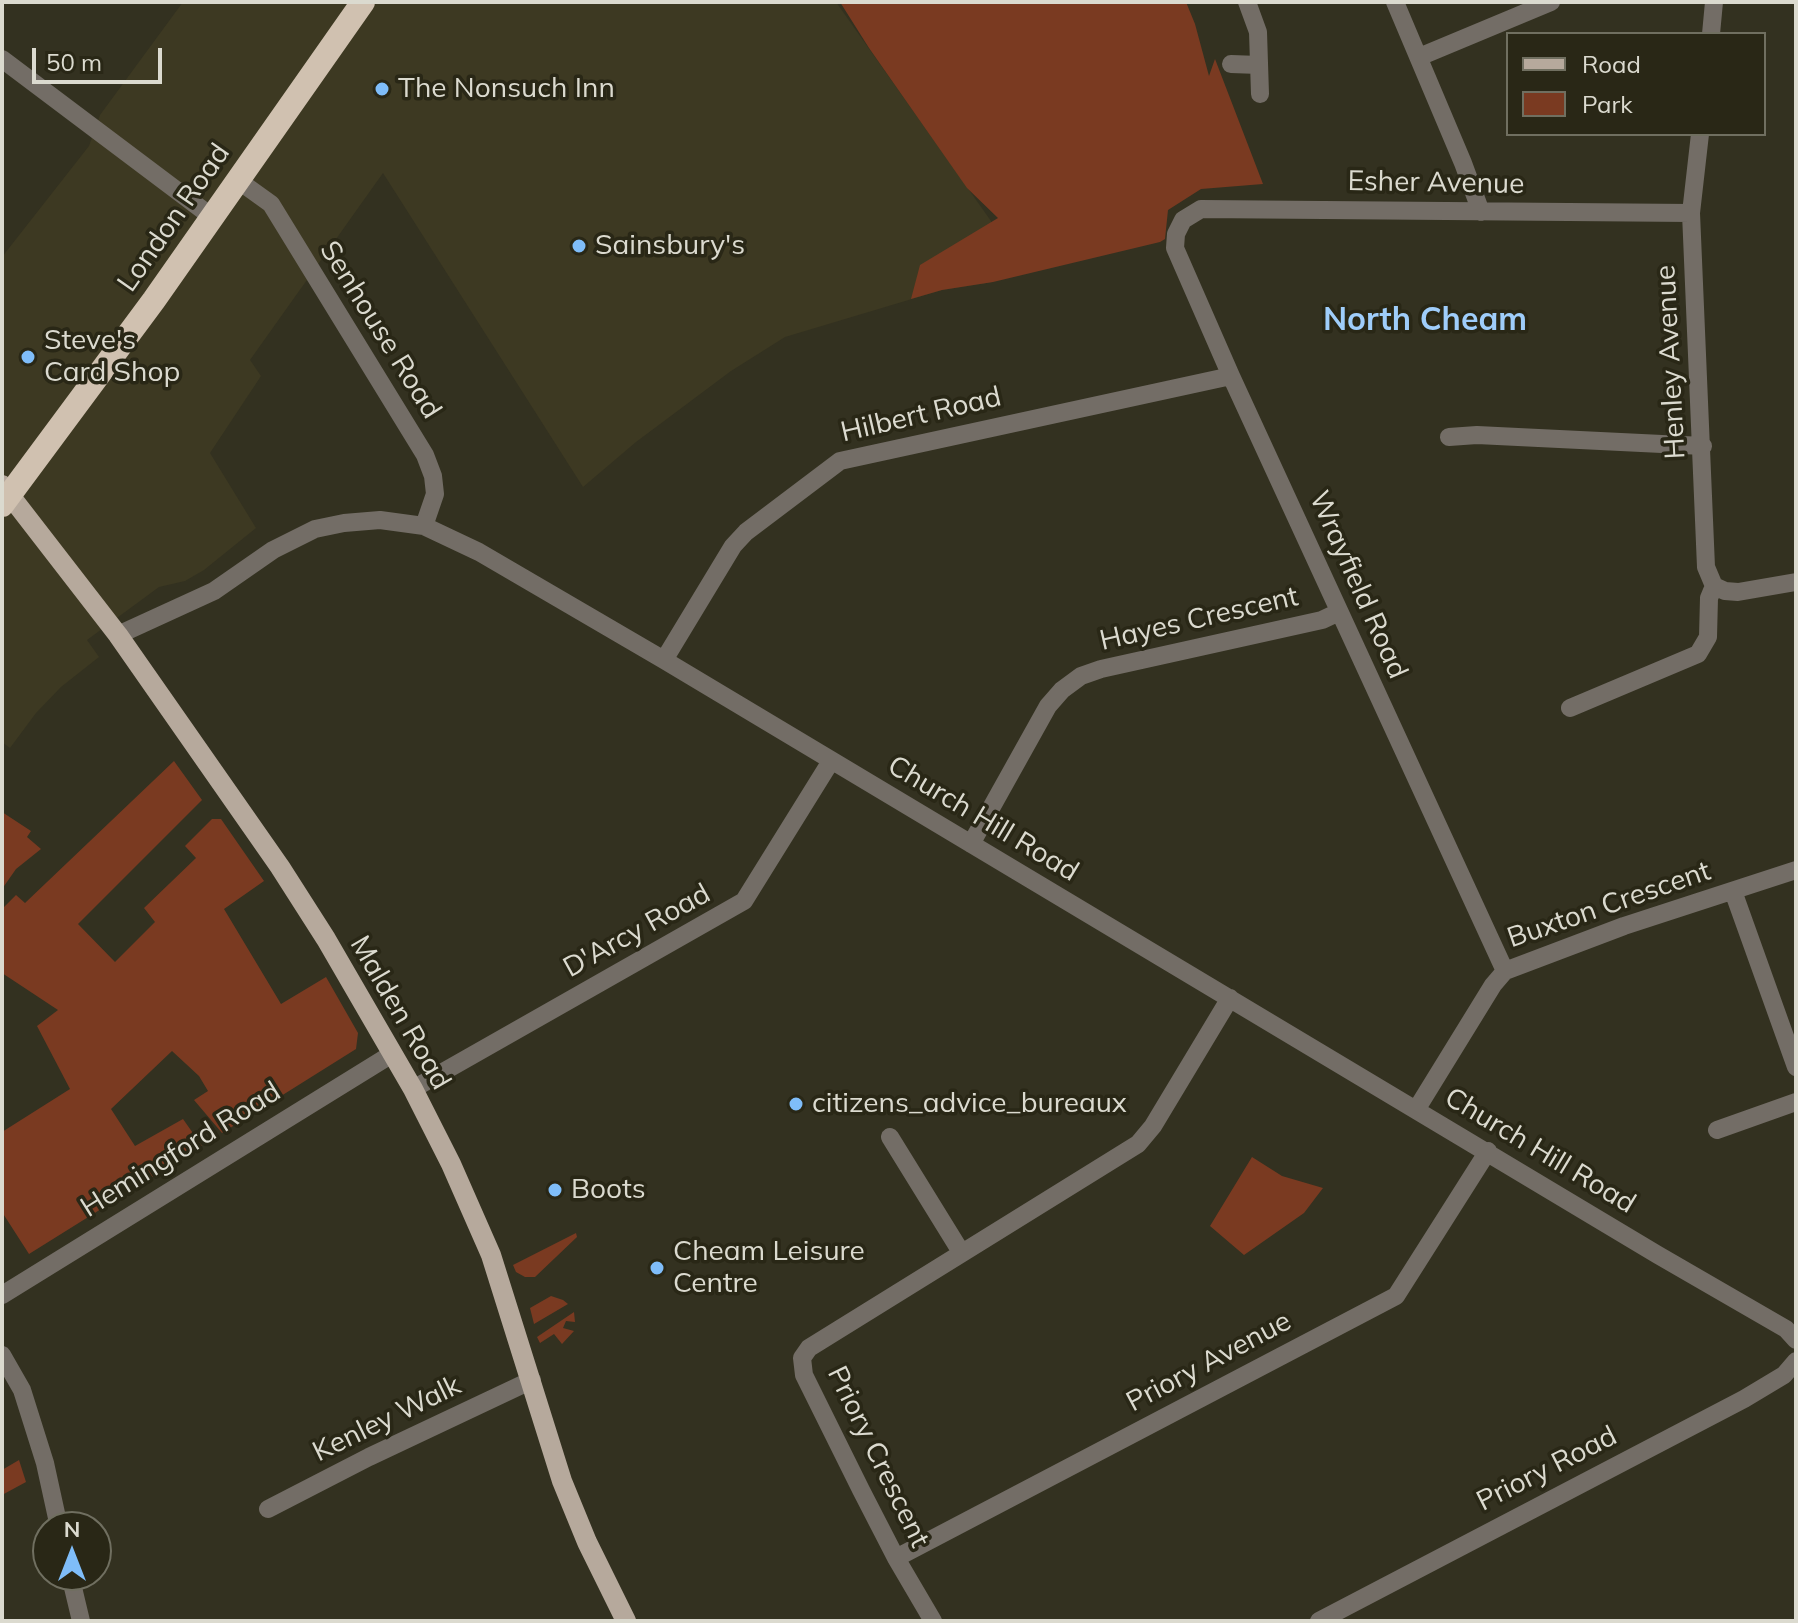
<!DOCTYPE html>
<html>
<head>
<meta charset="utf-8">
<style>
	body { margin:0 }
	#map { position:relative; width:1798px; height:1623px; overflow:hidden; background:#333120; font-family:Mulish,sans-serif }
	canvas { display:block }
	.frame { position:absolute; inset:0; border:4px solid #dbdacf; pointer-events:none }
	.legend { position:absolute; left:1506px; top:32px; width:260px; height:104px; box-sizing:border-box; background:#292716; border:2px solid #706f60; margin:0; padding:10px 14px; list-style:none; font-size:24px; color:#dbdacf }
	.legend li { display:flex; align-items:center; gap:16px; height:40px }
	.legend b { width:40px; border:2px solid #706f60 }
	.north { position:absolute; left:32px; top:1511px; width:80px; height:80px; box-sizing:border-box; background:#292716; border:2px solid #706f60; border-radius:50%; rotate:0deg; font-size:22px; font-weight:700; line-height:32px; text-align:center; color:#dbdacf }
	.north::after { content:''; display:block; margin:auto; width:28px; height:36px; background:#7fbdf9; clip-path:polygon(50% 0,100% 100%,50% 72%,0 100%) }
	.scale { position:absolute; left:32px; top:48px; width:130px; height:36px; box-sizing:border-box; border:4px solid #dbdacf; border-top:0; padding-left:10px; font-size:24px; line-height:28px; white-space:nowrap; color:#dbdacf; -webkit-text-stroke:6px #292716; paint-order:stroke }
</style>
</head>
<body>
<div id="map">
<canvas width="1798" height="1623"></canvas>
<div class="frame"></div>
<ul class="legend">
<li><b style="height:10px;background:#b6a99c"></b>Road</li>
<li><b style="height:22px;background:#7a3a21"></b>Park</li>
</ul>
<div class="north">N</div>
<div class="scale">50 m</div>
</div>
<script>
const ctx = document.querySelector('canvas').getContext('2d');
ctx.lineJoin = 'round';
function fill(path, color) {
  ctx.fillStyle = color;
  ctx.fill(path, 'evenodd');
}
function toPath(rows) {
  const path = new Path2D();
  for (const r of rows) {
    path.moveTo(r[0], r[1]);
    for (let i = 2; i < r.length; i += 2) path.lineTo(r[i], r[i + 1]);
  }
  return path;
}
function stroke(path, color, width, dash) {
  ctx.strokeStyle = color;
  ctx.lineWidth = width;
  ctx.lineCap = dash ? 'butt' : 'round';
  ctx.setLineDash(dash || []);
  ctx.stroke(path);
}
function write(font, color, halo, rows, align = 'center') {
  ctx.font = font + ' Mulish,sans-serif';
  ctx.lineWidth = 7;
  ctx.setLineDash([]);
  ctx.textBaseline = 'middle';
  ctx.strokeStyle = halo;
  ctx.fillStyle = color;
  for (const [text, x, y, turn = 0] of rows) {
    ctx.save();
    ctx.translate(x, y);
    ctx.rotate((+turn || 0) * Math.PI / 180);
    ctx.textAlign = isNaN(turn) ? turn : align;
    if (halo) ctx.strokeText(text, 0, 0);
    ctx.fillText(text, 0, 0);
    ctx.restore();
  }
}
fill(toPath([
	[183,2,836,2,991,221,993,282,942,290,785,337,731,371,636,442,583,487,383,173,250,360,261,376,210,453,256,528,204,570,185,581,159,587,87,640,99,657,61,687,36,713,10,748,2,742,2,257,89,146,100,115]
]), '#3d3922');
fill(toPath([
	[840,2,1186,2,1195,24,1209,76,1215,59,1263,184,1201,189,1168,210,1165,239,1160,242,993,282,942,290,911,299,920,265,998,218,967,188,869,48],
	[174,761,202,800,78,924,115,962,155,922,144,908,196,858,185,846,212,819,221,819,264,881,224,909,281,1004,326,977,358,1033,356,1049,222,1133,194,1100,208,1091,199,1076,172,1051,111,1109,135,1146,183,1119,202,1146,29,1254,2,1212,2,1132,70,1089,37,1026,58,1010,2,973,2,909,16,895,25,903],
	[2,812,31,831,27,837,41,849,16,869,2,889],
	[1252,1157,1282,1176,1323,1188,1304,1213,1244,1255,1210,1226],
	[576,1233,577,1237,535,1277,525,1277,516,1272,513,1265],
	[551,1296,563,1300,568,1304,534,1324,530,1308],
	[574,1312,575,1322,566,1321,563,1328,574,1331,562,1344,554,1334,540,1343,537,1337],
	[19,1460,26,1482,2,1495,2,1470]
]), '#7a3a21');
stroke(toPath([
	[1247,2,1258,32,1260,94],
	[1395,2,1463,163,1481,212],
	[1711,34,1714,2],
	[1419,57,1551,2],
	[2,59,212,217],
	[1231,64,1259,65],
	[1700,134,1691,213,1706,567,1714,586],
	[239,181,271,204,425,455,433,476,435,494,424,526],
	[1449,437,1477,435,1703,446],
	[1714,586,1725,591,1738,592,1796,582],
	[118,635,214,591,273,550,315,529,344,523,380,520,424,526,479,552,664,660,1658,1255,1786,1329,1796,1340],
	[664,660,733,546,746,532,840,461,1231,376],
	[1570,708,1698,654,1708,637,1709,598,1714,586],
	[971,844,1048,706,1062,690,1081,676,1101,669,1322,620,1339,612],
	[1733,891,1796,1067],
	[1505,971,1231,376,1175,248,1176,234,1183,220,1201,209,1691,213],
	[413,1089,744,901,831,761],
	[1416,1110,1493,985,1505,971,1624,926,1796,870],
	[1717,1130,1796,1102],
	[890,1137,961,1252],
	[2,1295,392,1054],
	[2,1355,22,1390,45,1463,59,1527],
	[268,1509,369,1457,532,1380],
	[896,1558,1396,1296,1488,1151],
	[70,1575,81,1621],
	[933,1621,896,1558,861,1490,804,1375,802,1358,809,1348,1138,1144,1153,1126,1230,998],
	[1319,1621,1744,1399,1784,1375,1796,1361]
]), '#736d66', 18);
stroke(toPath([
	[2,485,118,635,280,867,326,939,413,1089,451,1164,491,1255,562,1481,587,1542,626,1621]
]), '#b6a99c', 20);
stroke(toPath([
	[2,505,154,300,363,2]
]), '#d0c1b0', 24);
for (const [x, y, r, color] of [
	[382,89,8,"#7fbdf9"],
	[579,246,8,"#7fbdf9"],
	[28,357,8,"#7fbdf9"],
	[796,1104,8,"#7fbdf9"],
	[555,1190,8,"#7fbdf9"],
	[657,1268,8,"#7fbdf9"]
]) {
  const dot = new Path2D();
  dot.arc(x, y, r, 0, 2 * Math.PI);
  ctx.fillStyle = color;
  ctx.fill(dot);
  stroke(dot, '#292716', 3);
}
write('28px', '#dbdacf', '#292716', [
	["The Nonsuch Inn",398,89],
	["Sainsbury's",595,246],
	["Steve's",44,341],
	["Card Shop",44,373],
	["citizens_advice_bureaux",812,1104],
	["Boots",571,1190],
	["Cheam Leisure",673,1252],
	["Centre",673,1284]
], 'left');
write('28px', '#dbdacf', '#292716', [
	["Esher Avenue",1436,183,1],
	["London Road",174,218,-55],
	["Senhouse Road",380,330,58],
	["Henley Avenue",1671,362,-93],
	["Hilbert Road",921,415,-13],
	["Wrayfield Road",1358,585,66],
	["Hayes Crescent",1199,619,-13],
	["Church Hill Road",983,819,31],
	["Buxton Crescent",1609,905,-19],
	["D'Arcy Road",637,931,-29],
	["Malden Road",400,1013,60],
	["Hemingford Road",181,1150,-32],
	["Church Hill Road",1540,1151,31],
	["Priory Avenue",1209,1362,-28],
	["Kenley Walk",387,1419,-26],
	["Priory Crescent",878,1457,64],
	["Priory Road",1547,1469,-27]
]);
write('bold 32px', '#9fcdfa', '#292716', [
	["North Cheam",1425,320]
]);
</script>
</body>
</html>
